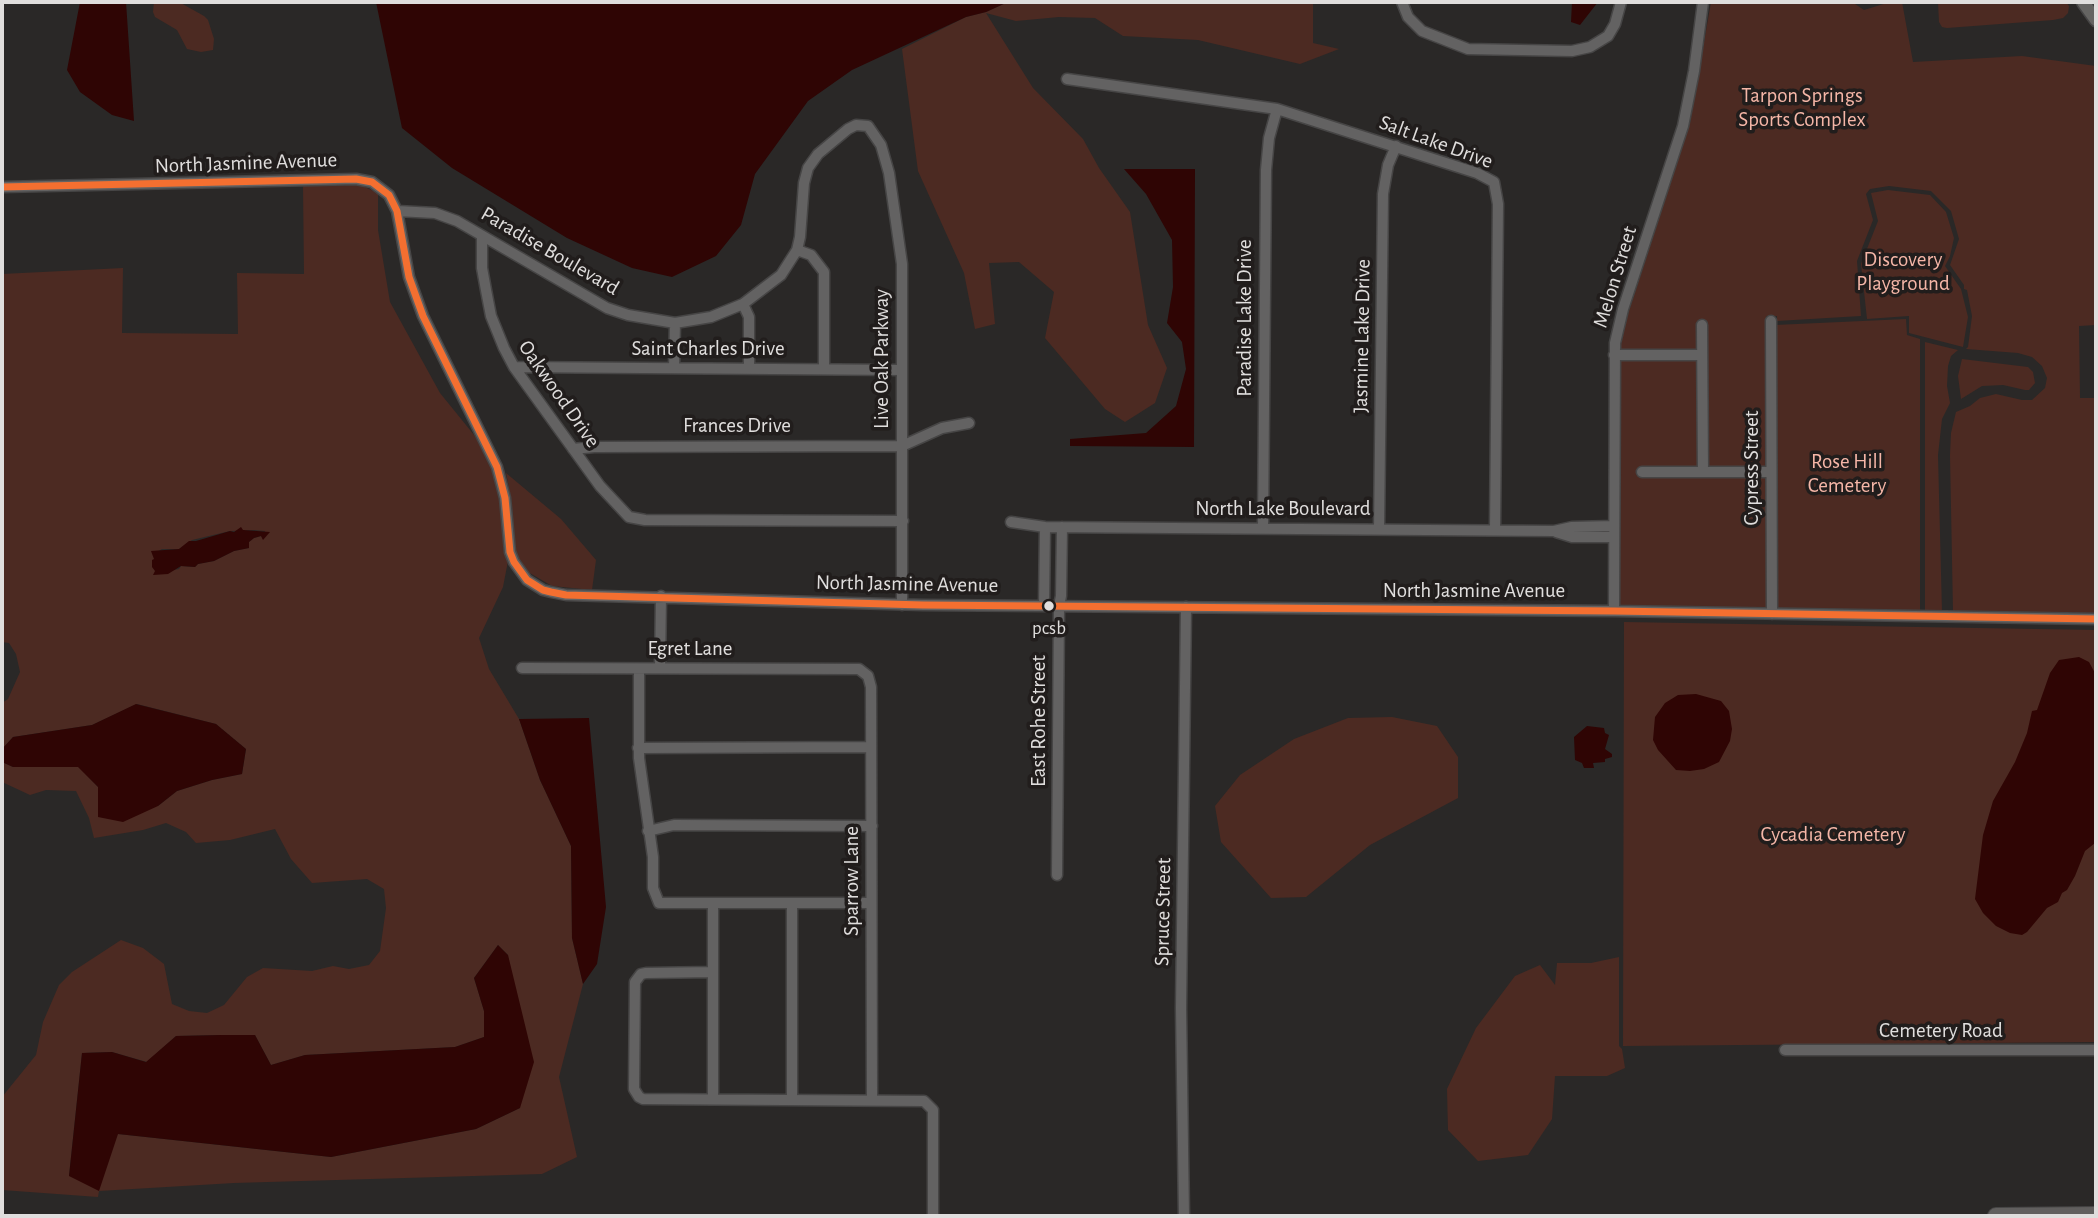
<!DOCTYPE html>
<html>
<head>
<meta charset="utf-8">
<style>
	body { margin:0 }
	#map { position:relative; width:2098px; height:1218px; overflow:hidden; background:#2a2827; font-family:"Alegreya Sans",sans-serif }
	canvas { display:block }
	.frame { position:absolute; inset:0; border:4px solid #e0dedd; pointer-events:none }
</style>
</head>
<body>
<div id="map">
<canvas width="2098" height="1218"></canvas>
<div class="frame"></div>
</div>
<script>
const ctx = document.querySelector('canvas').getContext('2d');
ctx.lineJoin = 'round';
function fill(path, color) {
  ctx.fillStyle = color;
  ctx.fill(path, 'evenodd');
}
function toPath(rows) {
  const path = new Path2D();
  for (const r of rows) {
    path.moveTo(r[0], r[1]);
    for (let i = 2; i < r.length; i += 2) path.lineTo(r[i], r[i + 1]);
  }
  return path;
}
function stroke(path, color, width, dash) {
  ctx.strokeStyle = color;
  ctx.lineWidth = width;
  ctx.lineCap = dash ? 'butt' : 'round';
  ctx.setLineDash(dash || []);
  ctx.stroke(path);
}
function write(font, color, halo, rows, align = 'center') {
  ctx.font = font + ' "Alegreya Sans",sans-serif';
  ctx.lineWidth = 7;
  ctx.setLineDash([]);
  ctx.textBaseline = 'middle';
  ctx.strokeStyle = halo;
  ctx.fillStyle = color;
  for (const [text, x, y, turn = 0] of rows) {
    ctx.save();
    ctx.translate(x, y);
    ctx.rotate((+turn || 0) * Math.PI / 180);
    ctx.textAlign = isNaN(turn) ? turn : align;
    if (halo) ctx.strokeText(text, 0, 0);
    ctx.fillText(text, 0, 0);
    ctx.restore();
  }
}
fill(toPath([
	[154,2,179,2,204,16,208,20,214,39,213,50,201,52,187,49,177,30,155,17,153,12],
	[1008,2,1313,2,1313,43,1339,49,1300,64,1198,40,1123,36,1095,18,1059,17,1016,21,986,13,1033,88,1083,139,1099,168,1130,212,1148,325,1167,368,1155,403,1125,422,1105,409,1045,338,1054,292,1019,262,989,263,995,324,975,329,964,273,918,171,902,49,966,17,986,12],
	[1711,2,1852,2,1864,10,1890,2,1902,2,1913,62,2022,56,2096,66,2096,325,2079,326,2080,398,2096,398,2096,613,1953,612,1950,455,1951,433,1956,412,1970,406,1980,398,1996,394,2022,400,2032,400,2045,388,2047,378,2042,366,2032,357,2018,353,1966,349,1968,347,1972,316,1967,290,1964,289,1964,285,1950,265,1959,239,1951,211,1931,191,1889,186,1870,189,1866,194,1873,220,1857,261,1861,316,1777,321,1777,316,1766,316,1766,609,1619,606,1621,344,1627,317,1690,123],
	[1938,2,2066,2,2069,6,2068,13,2063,18,2053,20,1947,28,1942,27,1939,22],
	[358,184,378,193,378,230,390,302,440,393,483,446,495,477,500,499,504,552,508,561,503,587,479,638,489,669,519,719,540,780,571,846,572,938,583,984,559,1077,577,1157,542,1174,234,1183,99,1191,98,1197,2,1190,2,1097,36,1055,43,1022,59,985,72,972,121,940,143,948,164,964,172,1004,189,1011,207,1013,224,1005,247,977,263,968,312,971,333,966,349,969,369,965,380,951,386,908,384,889,367,879,312,883,291,859,275,829,230,840,196,843,186,832,166,823,143,830,94,838,89,818,76,791,46,790,30,795,2,782,2,762,13,767,78,766,98,787,158,806,177,791,212,780,242,774,246,749,216,724,137,704,92,725,13,737,2,749,2,703,8,699,20,672,16,654,9,643,2,642,2,274,123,268,122,333,238,334,237,273,304,274,303,185],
	[254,530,265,531,263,539,261,536,254,538,249,542,249,548,234,551,214,561,198,564,195,567,181,566,179,569,169,571,154,559,155,553,162,549,179,549,192,540,230,531],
	[498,945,508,955,520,1108,476,1129,331,1157,118,1134,69,1176,82,1053,112,1052,147,1062,176,1036,221,1035,255,1035,271,1065,305,1055,455,1047,484,1037,484,1011,474,978],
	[1888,190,1930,195,1946,212,1954,238,1950,256,1945,266,1961,289,1968,317,1963,347,1909,333,1909,316,1867,319,1861,264,1878,221,1871,193],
	[1906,319,1907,335,1920,339,1920,614,1772,610,1775,325],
	[1925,342,1958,350,1951,356,1948,366,1947,386,1950,403,1942,419,1938,455,1942,612,1925,612],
	[1962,359,2028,367,2033,372,2035,383,2029,390,2025,390,2003,385,1982,386,1961,399,1958,376],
	[506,473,561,519,596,560,592,590,552,586,528,572,524,567,515,551,511,498],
	[1624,622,2096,630,2096,1042,1623,1046],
	[1392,717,1437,726,1458,757,1458,798,1370,845,1306,897,1271,898,1221,842,1215,806,1240,775,1294,739,1348,718],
	[1619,957,1619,1046,1622,1049,1625,1068,1607,1076,1555,1076,1552,1119,1528,1155,1478,1161,1448,1130,1447,1089,1476,1028,1515,976,1540,965,1555,985,1557,963,1591,963]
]), '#4c2a22');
fill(toPath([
	[80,2,126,2,134,121,112,115,80,92,67,70],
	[376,2,1008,2,986,12,966,17,852,70,808,101,755,174,741,225,716,256,672,277,632,268,567,238,452,168,402,128],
	[1572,2,1598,2,1580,25,1571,22],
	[1124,169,1195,169,1194,447,1070,446,1070,439,1146,433,1176,406,1186,369,1182,342,1167,323,1173,287,1172,240,1146,194],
	[241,527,243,530,270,532,263,540,261,536,254,538,249,542,249,548,234,551,214,561,198,564,195,567,181,566,168,574,153,575,155,571,152,567,152,560,154,559,151,551,179,549,189,541,196,541,230,531,234,532],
	[2079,657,2089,662,2096,675,2095,843,2085,851,2075,876,2067,890,2062,893,2058,902,2047,908,2027,932,2022,935,2010,933,1996,926,1983,913,1975,899,1983,835,1993,801,2015,762,2027,733,2032,711,2037,710,2050,673,2059,660],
	[1696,694,1721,701,1729,711,1732,729,1730,741,1719,762,1704,769,1690,771,1676,770,1658,750,1653,740,1655,717,1665,703,1678,695],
	[136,704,216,724,246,749,242,774,212,780,177,791,158,806,123,822,98,817,98,787,78,767,13,767,2,762,2,749,13,737,92,725],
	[589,718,606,907,597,964,583,984,572,938,571,846,540,780,519,719],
	[1587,726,1604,728,1605,733,1609,735,1605,749,1612,754,1612,757,1605,759,1605,762,1593,763,1594,768,1584,768,1582,763,1575,760,1574,737],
	[498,945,508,955,534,1062,520,1108,476,1129,331,1157,118,1134,99,1191,69,1176,82,1053,112,1052,146,1062,176,1036,221,1035,255,1035,271,1065,305,1055,455,1047,484,1037,484,1011,474,978]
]), '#2f0504');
const minor = toPath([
	[1402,2,1408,17,1422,31,1468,49,1572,51,1590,47,1608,36,1615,24,1621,2],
	[1067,79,1277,109,1477,173,1494,182,1498,204,1495,530],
	[2,187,356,179,372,182,389,195,397,211,409,277,423,316,497,467,505,498,510,552,514,562,527,580,543,590,551,592,566,595,923,605,1614,611,2096,619],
	[397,211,435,213,457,221,607,308,628,315,675,323,711,317,743,304,781,275,797,250,800,237,804,183,808,168,818,154,848,129,856,125,868,126,881,145,889,173,902,264,902,605],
	[482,237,482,268,486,290,491,316,504,348,514,367,600,486,629,517,645,520,903,521],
	[797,250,811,255,824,272,824,369],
	[743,304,749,317,749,369],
	[1771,321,1772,614],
	[1702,325,1703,472],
	[1614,355,1702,355],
	[514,367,902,370],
	[674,368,675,323],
	[573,449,594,447,902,446,942,428,969,423],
	[1642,472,1766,472],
	[1011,522,1045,527,1554,531,1572,527,1614,526],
	[1263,528,1266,170,1269,138,1277,109],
	[1379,529,1383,194,1388,165,1396,146],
	[1556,532,1572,537,1614,537],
	[1044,606,1045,527],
	[1614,611,1615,343,1623,309,1683,126,1694,71,1703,2],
	[522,668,859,669,868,676,871,687,872,1099],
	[660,668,661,596],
	[639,669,639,758,653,857,653,888,659,903,871,903],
	[638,748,871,747],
	[648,831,674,825,872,826],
	[1057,875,1059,606,1061,596,1062,527],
	[792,905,792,1099],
	[713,972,646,973,641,974,635,982,634,1089,639,1097,643,1099,924,1101,933,1110,933,1216],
	[1785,1050,2096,1050],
	[713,1099,713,904],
	[1184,1216,1181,1008,1186,607]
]);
const major = toPath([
	[2083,2,2096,20]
]);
const highway = toPath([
	[1996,1216,2096,1215]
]);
stroke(minor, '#464545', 13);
stroke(major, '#464545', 15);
stroke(highway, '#464545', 18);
stroke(minor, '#636262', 10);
stroke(major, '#656462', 12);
stroke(highway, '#615f5e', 16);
stroke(toPath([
	[2,187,356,179,372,182,389,195,397,211,409,277,423,316,497,467,505,498,510,552,514,562,527,580,543,590,551,592,566,595,923,605,1614,611,2096,619]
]), '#f46f30', 7);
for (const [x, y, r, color] of [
	[1049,606,6,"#e0dedd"]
]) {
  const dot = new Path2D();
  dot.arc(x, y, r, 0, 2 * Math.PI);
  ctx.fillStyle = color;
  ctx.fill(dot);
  stroke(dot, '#211d1c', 2.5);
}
write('19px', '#e0dedd', '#211d1c', [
	["pcsb",1049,628]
]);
write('21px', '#f5b6a7', '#211d1c', [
	["Tarpon Springs",1802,96],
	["Sports Complex",1802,120],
	["Discovery",1903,260],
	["Playground",1903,284],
	["Rose Hill",1847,462],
	["Cemetery",1847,486],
	["Cycadia Cemetery",1833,835]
]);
write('21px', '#e0dedd', '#211d1c', [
	["Salt Lake Drive",1436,142,20],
	["North Jasmine Avenue",246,163,-2],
	["Paradise Boulevard",550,251,30],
	["Melon Street",1615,277,-73],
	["Paradise Lake Drive",1245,318,-90],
	["Jasmine Lake Drive",1362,336,-89],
	["Saint Charles Drive",708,349],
	["Live Oak Parkway",882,359,-90],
	["Oakwood Drive",559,394,55],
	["Frances Drive",737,426],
	["Cypress Street",1752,468,-90],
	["North Lake Boulevard",1283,509],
	["North Jasmine Avenue",907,584,1],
	["North Jasmine Avenue",1474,591],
	["Egret Lane",690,649],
	["East Rohe Street",1039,721,-90],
	["Sparrow Lane",852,881,-90],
	["Spruce Street",1163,912,-89],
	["Cemetery Road",1941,1031]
]);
</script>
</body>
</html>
